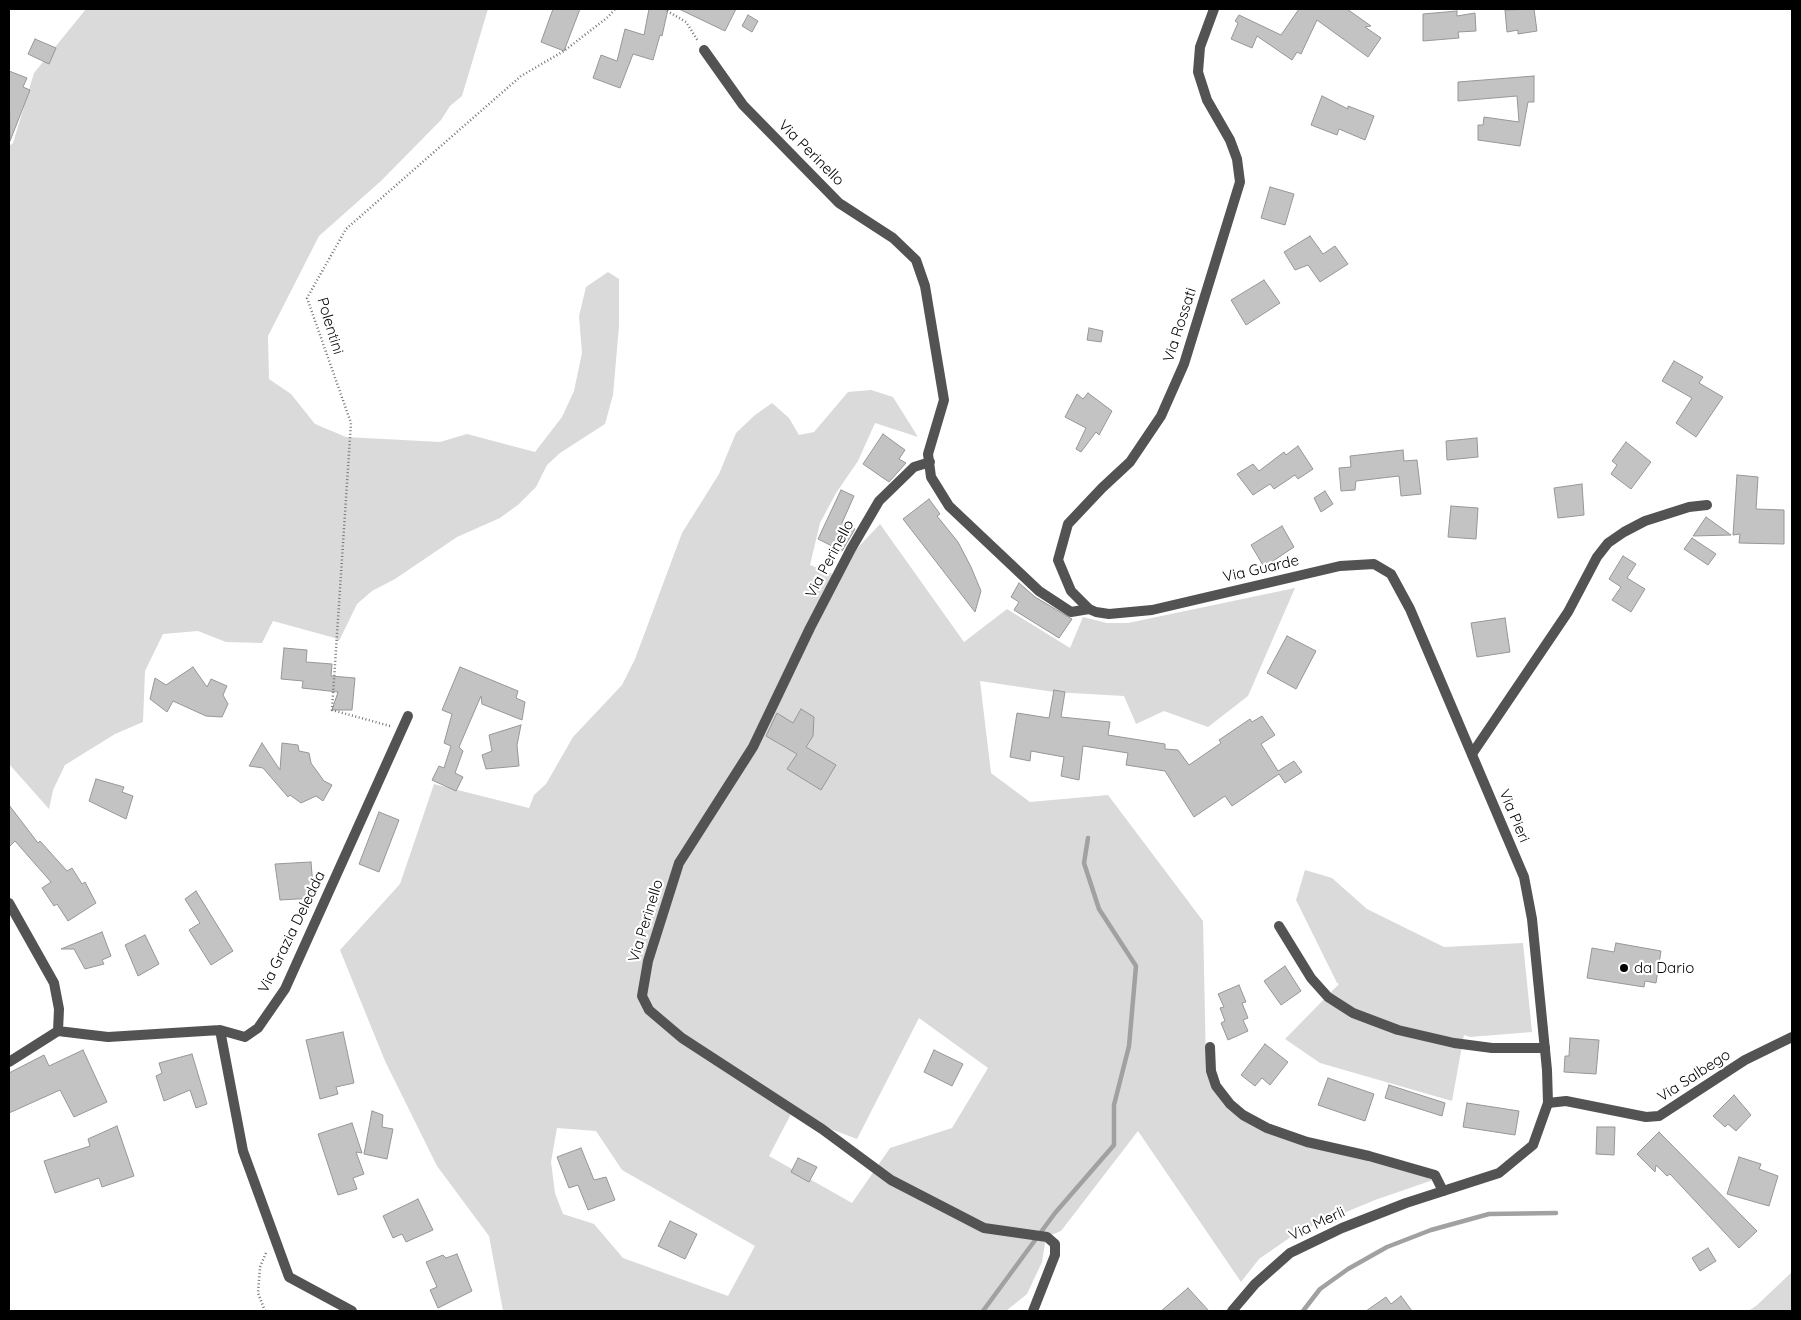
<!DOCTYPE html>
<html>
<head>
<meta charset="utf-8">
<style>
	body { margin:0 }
	#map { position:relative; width:1801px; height:1320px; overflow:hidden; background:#fff; font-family:Quicksand,sans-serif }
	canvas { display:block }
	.frame { position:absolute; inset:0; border:10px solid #000; pointer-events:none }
</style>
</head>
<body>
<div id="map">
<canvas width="1801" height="1320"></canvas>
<div class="frame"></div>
</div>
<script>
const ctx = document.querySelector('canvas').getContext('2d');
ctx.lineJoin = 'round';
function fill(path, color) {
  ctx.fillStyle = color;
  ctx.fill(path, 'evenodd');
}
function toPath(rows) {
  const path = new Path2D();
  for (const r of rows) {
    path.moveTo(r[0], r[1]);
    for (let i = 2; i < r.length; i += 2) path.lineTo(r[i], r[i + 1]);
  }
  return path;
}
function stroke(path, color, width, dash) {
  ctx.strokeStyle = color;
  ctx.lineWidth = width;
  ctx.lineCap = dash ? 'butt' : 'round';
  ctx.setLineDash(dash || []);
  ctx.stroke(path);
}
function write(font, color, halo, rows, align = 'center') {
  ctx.font = font + ' Quicksand,sans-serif';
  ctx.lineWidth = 4.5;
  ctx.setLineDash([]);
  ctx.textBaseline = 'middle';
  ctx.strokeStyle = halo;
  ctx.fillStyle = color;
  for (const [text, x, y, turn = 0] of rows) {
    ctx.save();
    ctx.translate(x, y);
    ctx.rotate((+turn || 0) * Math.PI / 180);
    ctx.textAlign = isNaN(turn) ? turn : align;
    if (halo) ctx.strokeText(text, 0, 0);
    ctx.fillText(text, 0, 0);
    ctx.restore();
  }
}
fill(toPath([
	[86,9,488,9,462,96,450,106,441,120,381,181,319,236,268,336,269,379,291,394,315,424,346,437,440,442,467,434,535,452,562,417,574,391,582,353,579,316,586,287,608,272,619,279,619,326,613,395,605,424,560,453,547,465,536,487,519,504,500,518,457,537,395,579,372,591,357,604,339,641,335,638,273,621,262,643,226,642,198,631,163,634,145,671,143,722,115,734,65,765,53,790,49,809,9,764,9,146,13,143,34,73],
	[871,390,893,397,918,437,875,423,858,461,836,493,820,523,810,565,833,574,880,524,964,642,1007,609,1070,648,1083,617,1107,623,1128,623,1295,588,1248,696,1208,727,1164,711,1136,724,1124,696,1054,692,980,681,991,773,1030,802,1108,795,1203,921,1206,1064,1247,1120,1357,1152,1433,1180,1375,1200,1298,1232,1259,1259,1241,1282,1138,1131,1061,1231,1046,1237,1042,1262,1027,1294,1006,1311,503,1311,489,1236,437,1166,385,1061,340,950,400,884,434,784,529,808,534,795,546,784,573,737,622,685,635,659,682,533,719,474,736,433,755,415,772,403,789,418,799,435,814,432,848,392],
	[919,1018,988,1068,952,1128,890,1148,852,1203,769,1156,791,1114,857,1139],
	[557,1128,596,1131,622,1170,755,1246,728,1296,623,1258,594,1224,563,1214,555,1193,551,1162],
	[1305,870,1332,878,1367,909,1444,947,1523,943,1532,1032,1470,1037,1464,1035,1452,1101,1320,1063,1285,1039,1339,984,1337,983,1296,900],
	[1792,1272,1792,1311,1748,1311,1756,1306]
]), '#dadada');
stroke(toPath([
	[983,1311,1055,1213,1114,1145,1114,1105,1129,1046,1136,966,1099,909,1084,863,1088,838],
	[1303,1311,1320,1289,1348,1269,1387,1247,1431,1230,1489,1214,1556,1213]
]), '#a1a1a1', 4.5);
const building = toPath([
	[553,9,580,9,564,51,541,42,553,9],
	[649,9,668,9,662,36,660,35,653,60,633,54,620,88,593,78,601,55,617,61,625,29,644,35,649,9],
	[679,9,736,9,725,31,679,9],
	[1299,9,1347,9,1371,26,1365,27,1381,38,1368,57,1317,20,1301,54,1297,52,1292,60,1257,36,1252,48,1231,39,1238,23,1235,21,1239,15,1281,35,1299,9],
	[1534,9,1537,31,1518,34,1518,30,1507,32,1505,10,1534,9],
	[1457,11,1457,16,1475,13,1476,31,1458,32,1459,38,1423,41,1423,14,1457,11],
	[748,15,758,21,752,32,742,26,748,15],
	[35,39,56,48,49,64,28,54,35,39],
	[9,71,27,78,23,87,30,90,10,141,9,71],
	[1534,76,1534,102,1528,102,1520,146,1478,140,1478,125,1483,125,1484,117,1519,122,1517,96,1458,101,1458,82,1534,76],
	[1322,96,1348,109,1348,106,1374,116,1365,140,1339,129,1337,135,1311,125,1322,96],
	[1270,187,1294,194,1285,225,1261,218,1270,187],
	[1310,236,1323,254,1335,246,1348,264,1320,282,1308,265,1295,270,1284,252,1310,236],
	[1264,280,1280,303,1246,325,1231,300,1264,280],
	[1089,328,1103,331,1101,342,1087,340,1089,328],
	[1674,361,1703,377,1699,383,1723,397,1696,437,1676,423,1692,398,1662,381,1674,361],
	[1088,393,1112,411,1099,435,1096,432,1081,452,1076,449,1086,428,1065,417,1077,394,1083,399,1088,393],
	[883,434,905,450,899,459,906,463,889,482,863,464,883,434],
	[1477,438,1478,457,1447,460,1446,441,1477,438],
	[1626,442,1651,462,1631,489,1611,474,1617,465,1612,461,1626,442],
	[1298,446,1313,469,1298,479,1295,475,1274,489,1270,484,1253,495,1237,474,1253,464,1259,471,1284,452,1286,455,1298,446],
	[1403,450,1404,461,1417,460,1421,494,1401,496,1399,476,1356,481,1355,490,1341,491,1339,468,1351,467,1350,456,1403,450],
	[1737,475,1758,477,1756,509,1784,510,1784,544,1739,543,1740,534,1733,535,1737,475],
	[1582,484,1584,515,1558,518,1554,488,1582,484],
	[841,490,854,496,842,523,855,529,842,551,818,539,841,490],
	[1325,491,1333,504,1321,512,1314,498,1325,491],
	[929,499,940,514,937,516,958,542,971,567,981,591,975,612,903,519,929,499],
	[1451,506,1478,508,1476,539,1448,537,1451,506],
	[1706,517,1731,535,1693,536,1706,517],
	[1282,526,1294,547,1264,567,1251,545,1282,526],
	[1692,538,1716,554,1708,565,1684,549,1692,538],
	[1623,556,1636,564,1627,578,1645,589,1631,612,1612,600,1621,587,1609,579,1623,556],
	[1019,583,1035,597,1072,619,1059,638,1014,610,1019,602,1011,597,1019,583],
	[1505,618,1510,652,1477,657,1471,623,1505,618],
	[1287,636,1316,651,1296,689,1267,673,1287,636],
	[284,648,307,650,306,662,332,664,331,676,355,678,352,710,332,710,338,692,302,688,303,681,281,679,284,648],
	[193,667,207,687,211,679,227,686,223,695,228,704,222,717,206,716,173,701,167,712,150,699,155,678,166,685,193,667],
	[460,667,518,691,516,698,525,702,522,720,482,704,481,696,459,747,463,751,455,773,463,777,456,791,432,780,439,766,444,768,451,746,444,743,452,714,442,710,460,667],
	[1054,690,1065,692,1061,717,1110,722,1108,735,1165,744,1165,749,1178,750,1189,765,1221,743,1219,740,1250,719,1252,722,1262,716,1275,735,1261,744,1278,771,1294,761,1302,772,1285,783,1279,774,1232,806,1225,796,1194,817,1165,771,1126,765,1128,753,1083,746,1079,780,1061,776,1064,757,1031,751,1030,761,1010,757,1017,713,1049,718,1054,690],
	[801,709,814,717,813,736,806,747,836,765,821,790,787,769,797,754,766,736,777,713,793,723,801,709],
	[521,725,517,745,519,766,486,769,482,755,492,751,489,735,521,725],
	[262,743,280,770,282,743,298,745,299,751,309,753,311,763,324,781,332,785,323,801,316,796,301,803,290,795,288,797,263,768,249,766,262,743],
	[96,779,124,787,122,792,133,796,126,819,89,801,96,779],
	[9,805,38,843,40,841,67,871,72,868,82,884,85,882,96,903,68,921,57,904,54,906,42,888,51,882,15,841,9,847,9,805],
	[379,812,399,820,379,872,359,864,379,812],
	[311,862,314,898,280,900,275,864,311,862],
	[196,891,233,951,211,965,189,930,200,923,185,899,196,891],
	[102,932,111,956,102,960,104,964,85,969,74,949,61,949,102,932],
	[145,935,159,964,138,976,125,945,145,935],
	[1616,943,1661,951,1656,983,1645,981,1644,987,1587,978,1592,948,1614,952,1616,943],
	[1285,966,1301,991,1281,1005,1264,981,1285,966],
	[1239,985,1246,1002,1242,1003,1248,1018,1243,1020,1248,1031,1228,1040,1221,1023,1225,1021,1220,1008,1224,1007,1218,994,1239,985],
	[343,1032,354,1083,336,1087,338,1094,320,1099,306,1040,343,1032],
	[1570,1038,1599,1040,1596,1074,1564,1072,1565,1056,1569,1056,1570,1038],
	[1265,1044,1288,1062,1270,1085,1262,1078,1255,1086,1241,1075,1265,1044],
	[83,1050,107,1102,74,1117,60,1090,9,1113,9,1073,44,1055,49,1066,83,1050],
	[934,1050,963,1064,952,1086,924,1072,934,1050],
	[192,1054,207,1104,196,1108,190,1090,164,1101,156,1076,162,1073,159,1063,192,1054],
	[1328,1078,1374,1094,1365,1121,1318,1105,1328,1078],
	[1389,1085,1445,1103,1442,1116,1385,1098,1389,1085],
	[1734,1095,1751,1115,1736,1131,1728,1124,1725,1127,1713,1116,1734,1095],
	[1467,1103,1519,1111,1515,1135,1463,1127,1467,1103],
	[372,1111,383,1115,382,1127,393,1129,387,1159,364,1154,372,1111],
	[352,1123,362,1153,356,1152,364,1174,353,1178,357,1189,338,1195,318,1134,352,1123],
	[117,1126,134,1176,102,1187,99,1178,55,1193,44,1161,90,1146,88,1139,117,1126],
	[1597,1127,1615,1127,1614,1155,1596,1154,1597,1127],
	[1659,1132,1757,1231,1739,1248,1670,1174,1667,1176,1656,1165,1655,1172,1637,1154,1659,1132],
	[581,1148,594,1180,606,1177,615,1200,588,1210,578,1185,569,1188,557,1157,581,1148],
	[1739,1157,1761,1164,1759,1169,1778,1176,1769,1206,1727,1194,1739,1157],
	[798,1158,817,1167,809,1182,791,1172,798,1158],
	[418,1199,433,1230,406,1242,402,1234,393,1238,383,1216,418,1199],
	[670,1221,697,1234,685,1259,658,1246,670,1221],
	[1708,1248,1716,1261,1700,1271,1692,1258,1708,1248],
	[457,1254,472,1291,438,1308,430,1290,437,1287,426,1262,443,1255,446,1258,457,1254],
	[1188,1288,1209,1311,1161,1311,1188,1288],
	[1401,1296,1412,1311,1366,1311,1386,1297,1391,1304,1401,1296]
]);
fill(building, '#c3c3c3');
stroke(building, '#979797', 1);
stroke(toPath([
	[664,9,686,22,698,41],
	[390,726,332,710,351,423,307,298,346,229,521,76,564,51,608,17,615,9],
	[265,1311,258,1293,260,1267,266,1253]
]), '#757575', 2.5, [1, 2.5]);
stroke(toPath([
	[704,50,743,105,839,203,893,238,916,260,925,286,944,400,928,454,931,477,949,506,1039,591,1071,612,1089,609],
	[930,462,914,467,879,501,851,549,810,628,753,747,679,863,648,961,642,996,649,1010,682,1038,822,1129,891,1180,984,1228,1047,1237,1055,1244,1055,1255,1033,1311],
	[1472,754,1568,612,1597,557,1608,543,1624,532,1645,521,1689,507,1707,505],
	[9,903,54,983,59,1009,58,1031],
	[1279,926,1311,978,1328,997,1353,1013,1398,1030,1454,1043,1492,1048,1545,1048],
	[220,1030,243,1151,289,1277,352,1311],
	[1210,1047,1211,1071,1216,1086,1230,1104,1243,1115,1267,1128,1307,1142,1369,1156,1435,1175,1443,1191],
	[9,1062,58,1031,108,1037,220,1030,245,1037,258,1028,285,989,408,716],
	[1548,1103,1566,1101,1646,1117,1659,1116,1745,1060,1792,1037]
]), '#535353', 10);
stroke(toPath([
	[1214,9,1200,47,1198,72,1207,100,1230,140,1237,159,1240,182,1184,364,1161,416,1130,462,1102,488,1068,524,1058,560,1071,591,1089,609,1096,612,1109,614,1152,610,1340,566,1374,564,1391,574,1410,609,1524,877,1532,919,1547,1070,1548,1103,1533,1145,1499,1173,1406,1203,1342,1228,1290,1253,1255,1284,1232,1311]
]), '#535353', 10);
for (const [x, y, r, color] of [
	[1624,968,5,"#000"]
]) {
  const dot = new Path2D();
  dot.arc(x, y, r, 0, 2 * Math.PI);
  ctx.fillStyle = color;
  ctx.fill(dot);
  stroke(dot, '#fff', 2);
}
write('15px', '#000', '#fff', [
	["Via Perinello",811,153,45],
	["Via Rossati",1180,325,-72],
	["Polentini",330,326,73],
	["Via Perinello",830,559,-62],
	["Via Guarde",1261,569,-13],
	["Via Pieri",1514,816,67],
	["Via Perinello",646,921,-73],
	["Via Grazia Deledda",292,932,-64],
	["Via Salbego",1694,1076,-33],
	["Via Merli",1317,1224,-25]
]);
write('15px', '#000', '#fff', [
	["da Dario",1634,968]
], 'left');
</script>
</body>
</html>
